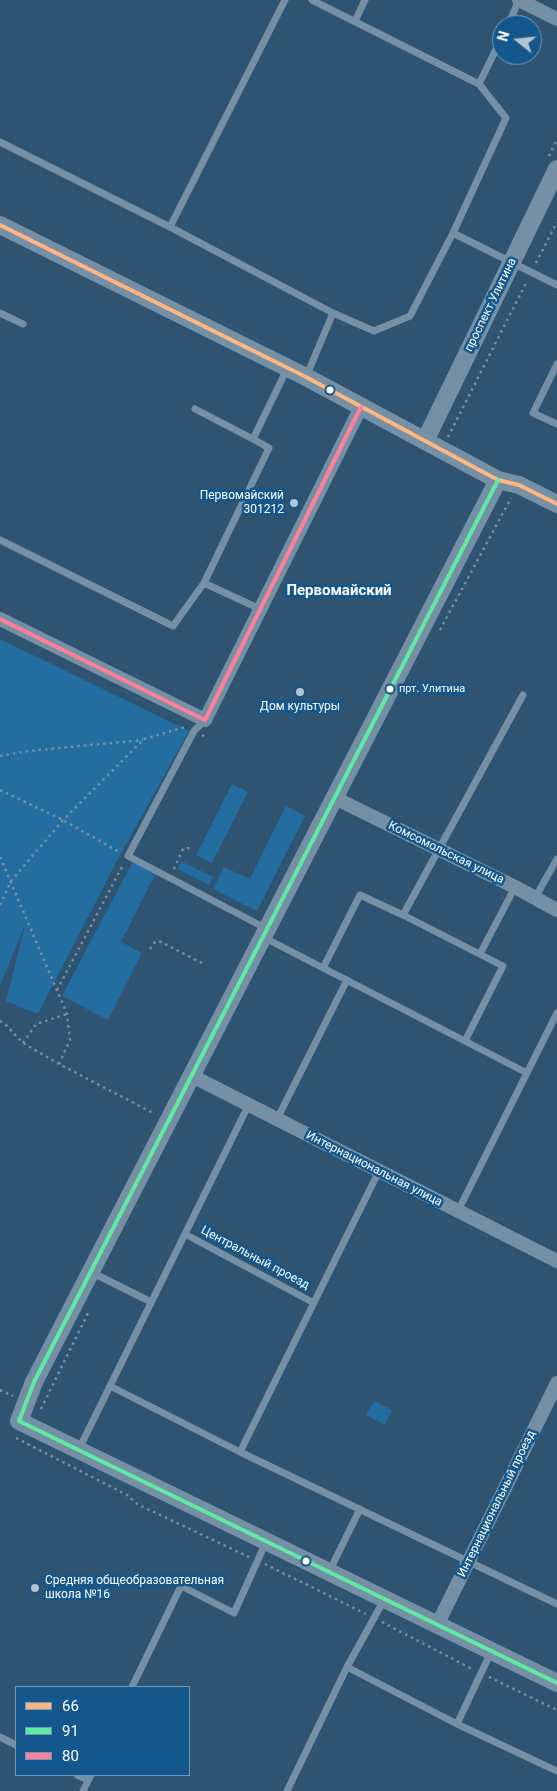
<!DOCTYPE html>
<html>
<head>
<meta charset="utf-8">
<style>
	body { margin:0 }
	#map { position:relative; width:557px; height:1791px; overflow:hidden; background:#2e5471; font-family:Roboto,sans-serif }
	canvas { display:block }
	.legend { position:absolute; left:15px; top:1686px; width:175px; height:90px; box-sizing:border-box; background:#13578c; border:1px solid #719aba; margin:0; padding:6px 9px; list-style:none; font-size:15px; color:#fff }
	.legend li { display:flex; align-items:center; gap:10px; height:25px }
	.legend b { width:25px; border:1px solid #719aba }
	.north { position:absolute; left:492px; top:15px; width:50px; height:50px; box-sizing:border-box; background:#13578c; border:1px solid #719aba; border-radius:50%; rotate:286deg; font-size:14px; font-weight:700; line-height:20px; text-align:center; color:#fff }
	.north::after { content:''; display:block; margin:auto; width:18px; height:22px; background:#b6c3cd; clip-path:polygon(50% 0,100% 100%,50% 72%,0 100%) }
</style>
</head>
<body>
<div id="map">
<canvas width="557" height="1791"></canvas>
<ul class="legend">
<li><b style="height:6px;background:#ffb580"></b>66</li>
<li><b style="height:6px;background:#60e9a3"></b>91</li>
<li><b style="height:6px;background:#ff8098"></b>80</li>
</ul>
<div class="north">N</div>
</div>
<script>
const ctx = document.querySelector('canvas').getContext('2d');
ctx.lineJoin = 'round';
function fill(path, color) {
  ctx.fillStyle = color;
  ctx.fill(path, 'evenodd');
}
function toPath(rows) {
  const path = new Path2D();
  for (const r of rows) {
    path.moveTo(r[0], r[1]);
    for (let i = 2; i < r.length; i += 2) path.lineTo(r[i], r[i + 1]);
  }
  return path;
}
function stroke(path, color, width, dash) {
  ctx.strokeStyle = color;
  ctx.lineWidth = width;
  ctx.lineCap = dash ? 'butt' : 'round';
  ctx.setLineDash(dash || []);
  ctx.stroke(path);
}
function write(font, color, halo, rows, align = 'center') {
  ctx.font = font + ' Roboto,sans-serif';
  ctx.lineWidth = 5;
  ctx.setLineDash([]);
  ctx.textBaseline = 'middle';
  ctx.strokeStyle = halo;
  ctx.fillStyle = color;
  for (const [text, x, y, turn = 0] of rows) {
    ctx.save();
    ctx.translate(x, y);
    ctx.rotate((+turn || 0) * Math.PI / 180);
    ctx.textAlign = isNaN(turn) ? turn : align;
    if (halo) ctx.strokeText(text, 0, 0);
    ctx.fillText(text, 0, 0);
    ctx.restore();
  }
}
fill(toPath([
	[0,639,189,731,121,853,38,1014,6,1001,25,925,0,986],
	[232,784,248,792,212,863,196,855],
	[286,806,305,816,257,911,213,889,224,867,250,879],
	[133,861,156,873,121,942,142,953,108,1020,62,996],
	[181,861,213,877,209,885,178,869],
	[374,1401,392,1410,385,1425,366,1415]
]), '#236da1');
stroke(toPath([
	[549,156,557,139],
	[536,263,557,222],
	[448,437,527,281],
	[440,630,511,498],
	[202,735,208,738],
	[0,756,28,751,143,740],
	[0,790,63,820,121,853],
	[0,857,67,1014,70,1040,59,1064,155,1114],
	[174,869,183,849,190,848],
	[0,905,11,881,63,820,144,739,185,727],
	[150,949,155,942,159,941,204,964],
	[57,990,123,865],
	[0,1021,5,1024,23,1043,59,1064],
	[23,1043,36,1024,67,1014],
	[0,1390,13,1396],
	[41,1409,88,1313],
	[16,1438,127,1495,137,1504,249,1557],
	[265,1564,366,1614],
	[382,1622,472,1669],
	[489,1677,557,1710]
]), '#7590a5', 2.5, [2.5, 4]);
stroke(toPath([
	[312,0,479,84],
	[355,21,365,0],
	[508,25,519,0],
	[0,142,170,227,333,313,374,331,410,316,453,233,506,118,479,84,502,37],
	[170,227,285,0],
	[453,233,557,285],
	[0,313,23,324],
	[557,364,533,413,557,424],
	[306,377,333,313],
	[195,409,253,439],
	[0,540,173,626,204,583,260,609],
	[204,583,269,448,253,439,287,369],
	[205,720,194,731,128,856,267,929],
	[535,898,557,859],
	[263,937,527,1073],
	[480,954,515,887],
	[323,968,360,895,403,915],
	[465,1041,503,966,403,915,523,695],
	[249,1104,110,1386,240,1452,557,1604],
	[277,1119,347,980],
	[458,1211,557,1013],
	[185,1234,314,1303],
	[91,1272,151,1302],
	[79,1449,110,1386],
	[240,1452,379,1171],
	[329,1572,360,1509],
	[347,1667,457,1724,557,1771],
	[132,1687,181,1586,234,1613,266,1542],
	[457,1724,491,1652],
	[0,1737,16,1745],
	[77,1775,88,1780],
	[83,1791,91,1775],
	[287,1791,347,1667,384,1600]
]), '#7590a5', 7);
stroke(toPath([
	[519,0,557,19],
	[0,619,205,720,361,407],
	[335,798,515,887,557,910],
	[192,1076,557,1261],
	[437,1625,557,1383]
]), '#7590a5', 14);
stroke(toPath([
	[0,225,306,377,498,480,519,485,557,504],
	[425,441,557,169],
	[498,480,34,1382,19,1421,557,1683]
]), '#7590a5', 18);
stroke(toPath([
	[0,225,306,377,498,480,519,485,557,504]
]), '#ffb580', 4);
stroke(toPath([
	[498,480,34,1382,19,1421,557,1683]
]), '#60e9a3', 4);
stroke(toPath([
	[0,619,205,720,361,407]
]), '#ff8098', 4);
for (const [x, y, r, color] of [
	[330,390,4.5,"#fff"],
	[294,503,5,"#b6c3cd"],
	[390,689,4.5,"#fff"],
	[300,692,5,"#b6c3cd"],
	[306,1561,4.5,"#fff"],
	[35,1588,5,"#b6c3cd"]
]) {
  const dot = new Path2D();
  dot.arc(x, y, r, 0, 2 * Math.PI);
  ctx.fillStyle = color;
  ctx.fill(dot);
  stroke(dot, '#13578c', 2);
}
write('11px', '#fff', '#13578c', [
	["прт. Улитина",399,689]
], 'left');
write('12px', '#fff', '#13578c', [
	["проспект Улитина",491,305,-64],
	["Комсомольская улица",446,853,26],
	["Интернациональная улица",374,1169,27],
	["Центральный проезд",255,1258,28],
	["Интернациональный проезд",497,1504,-64]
]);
write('12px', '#fff', '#13578c', [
	["Первомайский",284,496],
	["301212",284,510],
	["Дом культуры",300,707,"center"],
	["Средняя общеобразовательная",45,1581,"left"],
	["школа №16",45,1595,"left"]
], 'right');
write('bold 15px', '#fff', '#13578c', [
	["Первомайский",339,591]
]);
</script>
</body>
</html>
